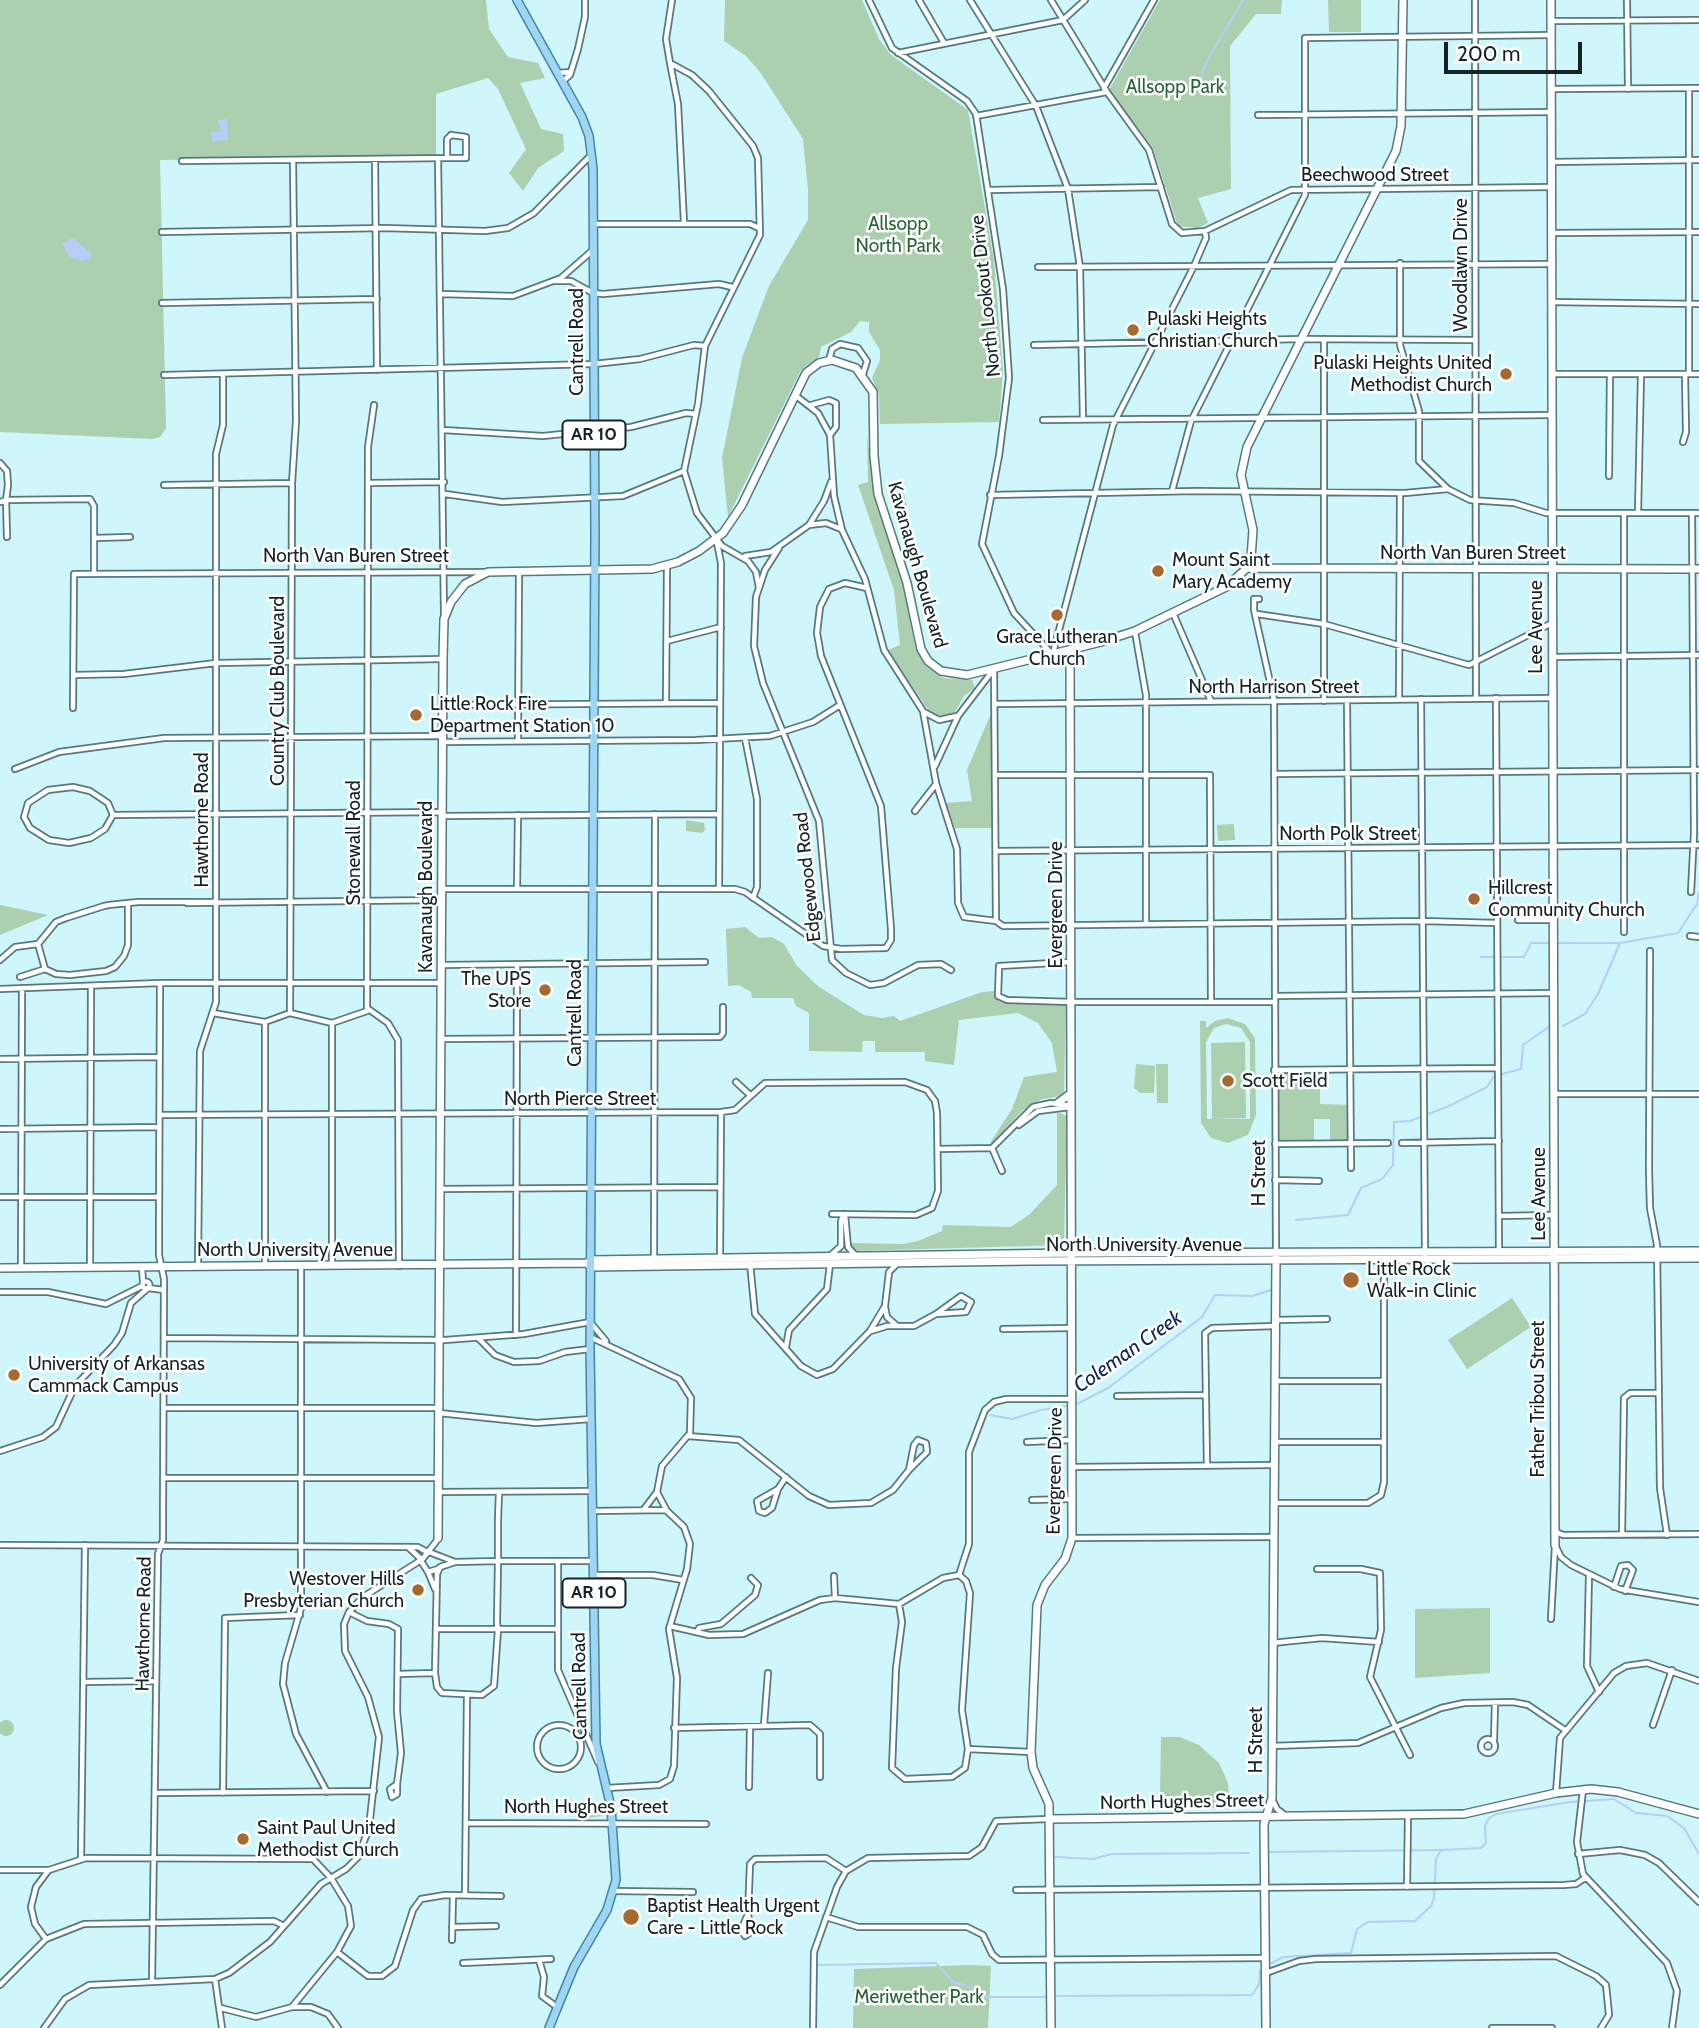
<!DOCTYPE html>
<html>
<head>
<meta charset="utf-8">
<style>
	body { margin:0 }
	#map { position:relative; width:1699px; height:2028px; overflow:hidden; background:#cef6fb; font-family:Cabin,sans-serif }
	canvas { display:block }
	.scale { position:absolute; left:1444px; top:42px; width:138px; height:32px; box-sizing:border-box; border:4px solid #142325; border-top:0; padding-left:9px; font-size:21px; line-height:24px; white-space:nowrap; color:#142325; -webkit-text-stroke:5px #fff; paint-order:stroke }
</style>
</head>
<body>
<div id="map">
<canvas width="1699" height="2028"></canvas>
<div class="scale">200 m</div>
</div>
<script>
const ctx = document.querySelector('canvas').getContext('2d');
ctx.lineJoin = 'round';
function fill(path, color) {
  ctx.fillStyle = color;
  ctx.fill(path, 'evenodd');
}
function toPath(rows) {
  const path = new Path2D();
  for (const r of rows) {
    if (r.length === 3) {
      path.moveTo(r[0] + r[2], r[1]);
      path.arc(r[0], r[1], r[2], 0, 2 * Math.PI);
      continue;
    }
    path.moveTo(r[0], r[1]);
    for (let i = 2; i < r.length; i += 2) path.lineTo(r[i], r[i + 1]);
  }
  return path;
}
function stroke(path, color, width, dash) {
  ctx.strokeStyle = color;
  ctx.lineWidth = width;
  ctx.lineCap = dash ? 'butt' : 'round';
  ctx.setLineDash(dash || []);
  ctx.stroke(path);
}
function write(font, color, halo, rows, align = 'center') {
  ctx.font = font + ' Cabin,sans-serif';
  ctx.lineWidth = 5;
  ctx.setLineDash([]);
  ctx.textBaseline = 'middle';
  ctx.strokeStyle = halo;
  ctx.fillStyle = color;
  for (const [text, x, y, turn = 0] of rows) {
    ctx.save();
    ctx.translate(x, y);
    ctx.rotate((+turn || 0) * Math.PI / 180);
    ctx.textAlign = isNaN(turn) ? turn : align;
    if (halo) ctx.strokeText(text, 0, 0);
    ctx.fillText(text, 0, 0);
    ctx.restore();
  }
}
fill(toPath([
	[0,0,486,0,489,29,508,57,538,63,545,78,520,83,541,129,563,134,564,151,538,168,523,191,509,173,526,149,498,89,488,78,436,94,436,155,160,160,166,428,160,437,152,439,0,432],
	[725,0,862,0,879,39,891,55,968,110,994,260,1003,371,999,422,880,424,879,394,872,378,880,360,880,350,869,332,869,322,860,321,851,332,821,347,819,357,801,370,728,517,722,458,742,358,769,286,808,220,808,190,803,139,760,72,746,56,724,41],
	[1160,0,1282,0,1281,14,1256,14,1230,46,1231,189,1198,198,1208,223,1198,228,1178,226,1153,148,1109,90],
	[1328,0,1361,0,1361,32,1329,32],
	[867,435,876,502,904,586,915,646,927,667,943,678,972,680,975,688,964,696,955,712,948,715,935,715,929,711,888,650,900,645,894,590,858,485,868,482],
	[898,486,904,494,907,507,896,509,890,487],
	[992,711,993,828,955,828,946,803,972,801,967,770],
	[686,820,704,823,705,830,702,833,686,831],
	[1234,824,1235,840,1218,841,1217,825],
	[0,905,48,915,0,935],
	[745,927,759,938,772,937,784,944,797,966,819,987,864,1015,882,1018,894,1016,900,1021,982,992,994,991,999,1002,1066,1005,1064,1096,1042,1099,1022,1111,993,1143,990,1143,1012,1109,1024,1077,1057,1072,1052,1043,1038,1023,1018,1013,959,1020,954,1065,925,1061,925,1052,875,1052,875,1041,863,1041,862,1052,809,1051,809,1013,796,1006,793,998,752,998,751,992,739,985,728,986,726,929],
	[1228,1018,1245,1024,1255,1038,1256,1115,1248,1135,1228,1143,1211,1138,1201,1123,1200,1021,1206,1021,1206,1028,1215,1021],
	[1226,1024,1241,1028,1250,1042,1250,1119,1207,1119,1206,1042,1214,1028],
	[1245,1042,1246,1118,1212,1119,1211,1043],
	[1136,1064,1155,1066,1154,1093,1140,1093,1134,1088],
	[1156,1064,1168,1064,1168,1103,1157,1103],
	[1320,1071,1320,1104,1348,1105,1348,1142,1330,1141,1330,1119,1314,1119,1314,1141,1279,1142,1278,1072],
	[1057,1112,1067,1116,1064,1245,853,1251,851,1243,904,1244,918,1241,942,1231,943,1225,1011,1227,1030,1214,1057,1185],
	[1512,1298,1531,1327,1467,1369,1448,1340],
	[1490,1608,1490,1673,1415,1678,1415,1609],
	[6,1728,8],
	[1161,1737,1180,1737,1199,1745,1219,1763,1228,1783,1230,1809,1172,1806,1160,1795],
	[601,1805,602,1816,579,1819,578,1808],
	[971,1965,991,1966,988,2028,853,2028,854,1969]
]), '#accfb0');
fill(toPath([
	[227,119,228,140,212,141,211,132,221,131,218,120],
	[73,238,92,254,91,259,80,261,70,257,62,243]
]), '#b7cdf8');
stroke(toPath([
	[1201,85,1202,73,1208,59,1243,0],
	[1558,943,1619,943],
	[1481,957,1494,957],
	[1501,957,1524,957,1531,943,1549,943],
	[1563,1026,1585,1014,1598,994,1620,943,1678,933,1697,904,1699,892],
	[1296,1220,1348,1215,1361,1188,1382,1179,1393,1165,1394,1122,1410,1121,1449,1106,1487,1087,1494,1076,1521,1069,1523,1045,1550,1026],
	[1073,1406,1108,1388,1202,1317,1215,1295,1252,1296,1271,1290],
	[990,1415,1012,1419,1041,1410,1067,1406],
	[1269,1852,1439,1850],
	[1055,1857,1093,1859,1112,1854,1249,1853],
	[817,1965,936,1963,953,1982,971,1987,987,1997,1049,1997],
	[1268,1965,1283,1957,1351,1953,1357,1929,1368,1922,1415,1921,1431,1906,1434,1898,1436,1859,1441,1850,1481,1848,1486,1843,1485,1826,1489,1818,1496,1814,1570,1802,1614,1799,1636,1813,1667,1816,1684,1828,1699,1854],
	[1054,1996,1252,1995,1259,1984,1260,1970,1264,1968]
]), '#b7cdf8', 2);
const street = toPath([
	[672,0,666,39,670,63,692,75,709,91,753,146,758,158,760,235,705,346,698,404,684,471,697,513,722,546,748,561,756,572,759,588],
	[869,0,892,48,967,101,976,114,1003,289,1009,378,999,456,982,544,1014,613,1052,654],
	[919,0,944,43],
	[970,0,1036,106,1068,189,1080,267,1083,419],
	[1051,0,1107,92,1149,150,1172,224,1182,233,1205,231,1291,190,1551,187],
	[1475,0,1476,698],
	[1627,0,1628,89],
	[1551,21,1699,20],
	[898,53,1063,20,1085,0],
	[670,63,678,104,684,223],
	[557,73,571,72],
	[563,81,570,75,578,49,585,17,585,0],
	[1104,88,1154,0],
	[1551,89,1699,88],
	[1258,115,1551,112],
	[976,116,1107,92],
	[451,135,466,137,466,158,447,158,447,139,451,135],
	[438,158,444,614],
	[375,159,377,370],
	[182,161,447,158],
	[1552,162,1699,160],
	[988,190,1161,187],
	[594,224,750,224,759,228],
	[162,232,384,228,485,231,508,228,534,213,591,155],
	[1552,233,1699,232],
	[1400,263,1400,345,1419,411,1419,461,1448,489,1470,500,1514,503,1546,513,1699,513],
	[1038,267,1551,264],
	[554,281,571,281,593,293,603,294,719,284,732,287],
	[441,294,513,296,561,278,593,250],
	[1551,302,1699,304],
	[162,303,377,299],
	[1034,345,1301,339,1475,340],
	[829,360,832,349,840,344,858,348,867,361,863,374],
	[1551,374,1699,374],
	[1689,374,1689,88],
	[164,375,594,364,640,359,694,345,705,346],
	[795,395,818,413,830,435,834,496,842,530,865,579,884,650,923,711,936,783,957,849,958,903,964,917,996,921,1003,926,1423,921,1497,923],
	[374,405,368,447,367,1008,388,1023,398,1040,399,1266],
	[811,405,829,400,836,403,836,427,830,435],
	[1043,420,1551,415],
	[443,430,543,436,631,427,686,413,696,414],
	[1683,442,1686,432,1685,374],
	[0,463,7,471,8,485,6,500,0,502],
	[1609,476,1610,374],
	[368,483,444,482],
	[164,485,292,483],
	[1172,491,1191,421,1305,195,1305,38,1551,35],
	[445,494,502,502,623,496,684,471],
	[990,495,1197,491,1405,493,1448,489],
	[1624,513,1624,932],
	[1638,513,1641,374],
	[809,525,826,523,841,529],
	[7,537,6,500,90,499,94,506,94,573],
	[95,538,130,537],
	[717,543,721,563,719,888],
	[779,548,765,570,756,597,754,646,763,683,819,821,832,960,846,973,870,985,884,983,918,965,941,964,951,970],
	[745,556,771,552,809,525,824,501,831,482],
	[1259,599,1254,599,1254,610,1274,700,1276,1251],
	[1173,613,1211,701],
	[1257,614,1324,624,1469,665,1552,623],
	[1135,632,1146,695,1146,924],
	[667,641,721,627],
	[1053,653,1113,425,1194,266,1206,238,1205,231],
	[1553,657,1699,655],
	[994,668,996,921],
	[74,675,124,674,216,663,442,659],
	[1496,698,1499,1253],
	[1399,699,1400,493],
	[1421,699,1425,1254],
	[1347,700,1351,1168],
	[1324,701,1324,339],
	[666,703,667,566],
	[996,704,1552,698],
	[443,705,719,703],
	[73,708,74,574,487,572],
	[924,712,939,720,957,716],
	[745,738,757,799,757,887,753,898],
	[518,741,519,572],
	[443,742,696,740,770,736,813,722,840,705],
	[935,766,958,716,994,669],
	[15,769,59,752,164,738,442,736],
	[1274,774,1699,770],
	[997,775,1210,775,1211,1001],
	[73,787,90,791,108,803,113,815,105,829,91,838,69,843,49,840,30,828,24,817,28,803,48,790,73,787],
	[915,811,936,784],
	[113,815,442,812],
	[442,816,719,814],
	[997,851,1699,845],
	[442,889,735,889,745,892,823,946,841,949,886,948,891,940,891,929,881,806,821,656,817,633,820,607,829,589,845,583,867,588],
	[517,889,518,815],
	[1691,892,1694,833,1692,513],
	[128,903,128,945,124,956,115,967,106,971,70,975,56,974,45,969,38,944,56,922,66,918,104,906,109,905,128,903,138,902,216,902],
	[187,903,441,900],
	[1518,920,1553,920],
	[1690,936,1699,937],
	[1650,951,1649,1170,1650,1208,1657,1245,1660,1488,1667,1535],
	[0,960,15,947,38,944],
	[1071,962,999,966,998,996,1007,1000,1072,1002,1274,1002],
	[442,965,705,962],
	[20,977,45,969],
	[0,989,160,983,441,983],
	[1275,996,1553,993],
	[213,1013,265,1022,290,1013],
	[290,1013,292,483,296,421,293,160],
	[290,1013,332,1023,367,1011],
	[441,1039,720,1037,723,1033,723,1007],
	[0,1059,159,1057],
	[1274,1070,1498,1068],
	[736,1082,750,1095],
	[1554,1094,1699,1094],
	[160,1115,721,1112,735,1110,765,1083,905,1082,927,1090,935,1101,937,1113,938,1191,932,1208,916,1215,832,1214],
	[1019,1125,1038,1111,1070,1107],
	[0,1129,159,1127],
	[1402,1143,1499,1141],
	[1275,1144,1388,1143],
	[992,1148,1002,1171],
	[938,1149,992,1148,1033,1107,1051,1103,1071,1106],
	[1275,1180,1319,1181],
	[440,1189,719,1187],
	[0,1197,159,1197],
	[845,1215,848,1247,855,1255],
	[1499,1216,1554,1215],
	[831,1255,841,1246,841,1221,844,1214],
	[720,1258,721,1112],
	[654,1259,655,814],
	[750,1263,755,1314,801,1366,817,1375,833,1369,870,1331,885,1306,889,1272,897,1264],
	[198,1265,200,1051,216,1002,216,454,223,425,223,374],
	[265,1265,265,1022],
	[332,1265,332,1023],
	[301,1266,301,1608,285,1663,283,1684,296,1734,327,1792],
	[21,1267,22,988],
	[90,1268,91,986],
	[142,1268,143,1282],
	[146,1285,3.5],
	[148,1288,164,1290],
	[0,1292,48,1292,106,1304,142,1286],
	[885,1307,887,1317,896,1325],
	[1276,1320,1327,1319],
	[1003,1329,1072,1328],
	[871,1331,887,1326,914,1326,936,1314,966,1312,971,1302,961,1296,936,1314],
	[516,1335,517,964],
	[590,1337,679,1379,691,1398,690,1433,662,1466,657,1492,644,1509],
	[164,1338,445,1340,524,1334,590,1322,606,1341],
	[478,1338,495,1355,514,1362,539,1361,565,1352,590,1349],
	[786,1347,789,1330,827,1289,830,1264],
	[1276,1381,1384,1381],
	[1117,1396,1206,1395],
	[164,1408,438,1408],
	[439,1413,536,1423,591,1419],
	[688,1436,739,1440,809,1496,829,1505,871,1503,893,1490,909,1470],
	[918,1440,926,1443,927,1452,909,1470,914,1445,918,1440],
	[1027,1442,1071,1440],
	[1275,1442,1383,1442],
	[0,1451,43,1437,56,1427,75,1386,114,1345,122,1333,131,1303,147,1289],
	[1207,1466,1205,1333,1212,1328,1275,1326],
	[1072,1467,1274,1465],
	[163,1478,438,1478],
	[778,1489,772,1508,765,1513,759,1511,757,1501,778,1489],
	[778,1489,786,1477],
	[439,1492,592,1491],
	[499,1492,498,1520,498,1561,497,1623,498,1630,494,1686,482,1695,442,1693,437,1687,435,1673,437,1574,440,1567,455,1562,498,1561,594,1561],
	[1032,1500,1071,1499],
	[1274,1503,1368,1503,1381,1495,1384,1482,1384,1270,1393,1260],
	[593,1511,666,1510],
	[1554,1531,1563,1535,1699,1534],
	[1622,1535,1624,1398,1630,1393,1657,1393],
	[1072,1538,1273,1537],
	[0,1545,418,1547,427,1552],
	[1555,1545,1561,1557,1571,1565,1620,1589,1699,1602],
	[408,1547,421,1559],
	[429,1552,455,1562],
	[558,1561,558,1670,598,1762],
	[438,1569,428,1572,421,1561,438,1539],
	[1317,1569,1361,1569,1380,1573,1381,1630,1370,1677,1410,1755],
	[428,1572,435,1589],
	[594,1575,653,1575,683,1580],
	[959,1575,969,1544,969,1452,985,1410,994,1402,1006,1399,1071,1399],
	[1589,1575,1587,1666,1599,1692],
	[834,1576,835,1598],
	[1614,1587,1621,1566,1628,1565,1633,1570,1625,1591],
	[349,1612,367,1621,389,1624,398,1629,397,1711,401,1753,397,1784],
	[1551,1619,1555,1546],
	[670,1626,709,1635,743,1634,820,1600,835,1598,899,1604,943,1578,959,1575,966,1581,970,1593,962,1710,968,1749,965,1768,952,1777,905,1779,892,1768,896,1668,902,1622,899,1604],
	[437,1629,557,1629],
	[697,1632,699,1628,721,1624,755,1595,758,1585,751,1578],
	[1272,1643,1322,1638,1379,1642],
	[398,1674,435,1673],
	[84,1682,156,1681],
	[764,1725,768,1673],
	[1653,1725,1672,1670],
	[559,1747,22],
	[674,1728,810,1725,820,1734,820,1777],
	[1488,1746,7],
	[1494,1740,1495,1703],
	[1272,1746,1358,1743,1441,1708,1464,1703,1513,1702,1528,1705,1565,1730],
	[968,1749,1031,1752],
	[397,1784,397,1794,392,1797,390,1789,397,1784],
	[749,1787,750,1727],
	[607,1788,659,1785,670,1779,674,1766,677,1678,669,1629,687,1569,690,1544,684,1527,667,1511,657,1492],
	[1583,1790,1577,1842,1583,1874,1667,1963,1677,1991,1672,2028],
	[155,1793,374,1791],
	[223,1793,225,1618,300,1615],
	[1556,1793,1560,1738,1614,1673,1626,1666,1647,1663,1699,1681],
	[1272,1799,1277,1809,1286,1816],
	[466,1823,706,1824],
	[1578,1854,1620,1850,1645,1855,1659,1863,1699,1902],
	[81,1858,85,1545],
	[0,1870,49,1870,86,1858,313,1859,331,1878,348,1906,351,1926,337,1952,292,2007],
	[1407,1887,1408,1815],
	[1016,1890,1564,1885,1576,1884,1585,1878],
	[615,1891,693,1892],
	[465,1895,467,1695],
	[748,1914,750,1864,755,1859,826,1858,846,1871],
	[748,1914,751,1932,745,1936,741,1930,748,1914],
	[826,1917,858,1927,967,1927,983,1935,992,1954,999,1960,1265,1958],
	[452,1927,496,1926],
	[46,1939,35,1924,31,1907,36,1887,48,1871],
	[452,1940,453,1895],
	[337,1952,368,1976,382,1976,395,1966,413,1910,421,1899,445,1895,501,1896],
	[539,1960,544,1977,542,1996,557,2007],
	[463,1963,551,1959],
	[1266,1973,1299,1961,1316,1959,1556,1956,1596,1976,1606,1985,1609,2015,1601,2028],
	[215,1979,222,2028],
	[152,1981,158,1554,163,1540,163,1512,164,1279,159,1255,159,1226,160,983],
	[0,1985,46,1939,84,1924,274,1921,284,1926],
	[221,2008,256,2017,292,2007,311,2007,328,2014,338,2028],
	[44,2028,65,1999,89,1985,215,1979,229,1973,270,1942,321,1884,346,1869,358,1857,369,1828,379,1737,368,1697,345,1651,344,1624,349,1612,363,1597,421,1560],
	[813,2028,814,1952,837,1887,846,1871,868,1858,969,1856,982,1847,996,1821,1048,1819],
	[1492,2028,1552,2028]
]);
const secondary = toPath([
	[1551,0,1555,1545],
	[1247,568,1699,569],
	[1058,1103,1070,1094],
	[590,1260,1072,1253,1699,1251],
	[590,1267,1030,1261,1699,1258],
	[0,1268,590,1263],
	[438,1538,443,659,444,619,451,602,465,584,488,572,652,569,678,562,699,551,723,533,742,505,806,373,819,363,832,360,856,368,873,392,874,456,878,494,907,583,921,649,928,661,941,671,967,675,1101,642,1135,631,1226,587,1247,568,1251,558,1253,530,1241,475,1247,447,1396,151,1401,126,1403,0],
	[1049,1819,1464,1814,1556,1793,1591,1789,1618,1792,1699,1814],
	[1051,2028,1049,1804,1033,1768,1031,1752,1037,1605,1045,1585,1065,1559,1072,1538,1070,650],
	[1266,2028,1264,1824,1272,1798,1276,1258]
]);
const primary = toPath([
	[517,0,582,117,589,136,593,169,595,536,590,1349,596,1744,611,1807,616,1880,607,1910,574,1967,549,2028]
]);
stroke(street, '#55797e', 8);
stroke(secondary, '#55797e', 10);
stroke(primary, '#4486a7', 10);
stroke(street, '#fff', 4.5);
stroke(secondary, '#fff', 7);
stroke(primary, '#9ed6f4', 7);
for (const [x, y, r, color] of [
	[1133,330,7,"#a6692e"],
	[1506,374,7,"#a6692e"],
	[1158,571,7,"#a6692e"],
	[1057,615,7,"#a6692e"],
	[416,715,7,"#a6692e"],
	[1474,899,7,"#a6692e"],
	[545,990,7,"#a6692e"],
	[1228,1081,7,"#a6692e"],
	[1351,1280,9,"#a6692e"],
	[14,1375,7,"#a6692e"],
	[418,1590,7,"#a6692e"],
	[243,1839,7,"#a6692e"],
	[631,1917,9,"#a6692e"]
]) {
  const dot = new Path2D();
  dot.arc(x, y, r, 0, 2 * Math.PI);
  ctx.fillStyle = color;
  ctx.fill(dot);
  stroke(dot, '#fff', 2.5);
}
for (const [x, y, w] of [
	[594,435,63],
	[594,1593,63]
]) {
  const box = new Path2D();
  box.roundRect(x - w / 2, y - 14.5, w, 29, 5);
  ctx.fillStyle = '#fff';
  ctx.fill(box);
  stroke(box, '#142325', 2);
}
write('bold 18px', '#142325', null, [
	["AR 10",594,435],
	["AR 10",594,1593]
]);
write('19px', '#2a6436', '#fff', [
	["Allsopp Park",1175,87],
	["Allsopp",898,224],
	["North Park",898,246],
	["Meriwether Park",919,1997]
]);
write('19px', '#142325', '#fff', [
	["Beechwood Street",1375,175],
	["Woodlawn Drive",1461,265,-90],
	["North Lookout Drive",986,296,-96],
	["Cantrell Road",577,342,-90],
	["North Van Buren Street",1473,553],
	["North Van Buren Street",356,556],
	["Kavanaugh Boulevard",917,565,74],
	["Lee Avenue",1536,627,-90],
	["North Harrison Street",1274,687],
	["Country Club Boulevard",278,691,-90],
	["Hawthorne Road",202,820,-90],
	["North Polk Street",1348,834],
	["Stonewall Road",354,843,-90],
	["Edgewood Road",808,877,-96],
	["Kavanaugh Boulevard",426,887,-90],
	["Evergreen Drive",1056,905,-90],
	["Cantrell Road",575,1013,-90],
	["North Pierce Street",580,1099],
	["H Street",1259,1173,-90],
	["Lee Avenue",1539,1194,-90],
	["North University Avenue",1144,1245],
	["North University Avenue",295,1250],
	["Father Tribou Street",1538,1399,-90],
	["Evergreen Drive",1055,1471,-89],
	["Hawthorne Road",144,1624,-89],
	["Cantrell Road",580,1686,-91],
	["H Street",1256,1740,-90],
	["North Hughes Street",1182,1802,-1],
	["North Hughes Street",586,1807]
]);
write('19px', '#142325', '#fff', [
	["Pulaski Heights",1147,319],
	["Christian Church",1147,341],
	["Pulaski Heights United",1492,363,"right"],
	["Methodist Church",1492,385,"right"],
	["Mount Saint",1172,560],
	["Mary Academy",1172,582],
	["Grace Lutheran",1057,637,"center"],
	["Church",1057,659,"center"],
	["Little Rock Fire",430,704],
	["Department Station 10",430,726],
	["Hillcrest",1488,888],
	["Community Church",1488,910],
	["The UPS",531,979,"right"],
	["Store",531,1001,"right"],
	["Scott Field",1242,1081],
	["Little Rock",1367,1269],
	["Walk-in Clinic",1367,1291],
	["University of Arkansas",28,1364],
	["Cammack Campus",28,1386],
	["Westover Hills",404,1579,"right"],
	["Presbyterian Church",404,1601,"right"],
	["Saint Paul United",257,1828],
	["Methodist Church",257,1850],
	["Baptist Health Urgent",647,1906],
	["Care - Little Rock",647,1928]
], 'left');
write('italic 21px', '#112659', '#fff', [
	["Coleman Creek",1128,1352,-35]
]);
</script>
</body>
</html>
